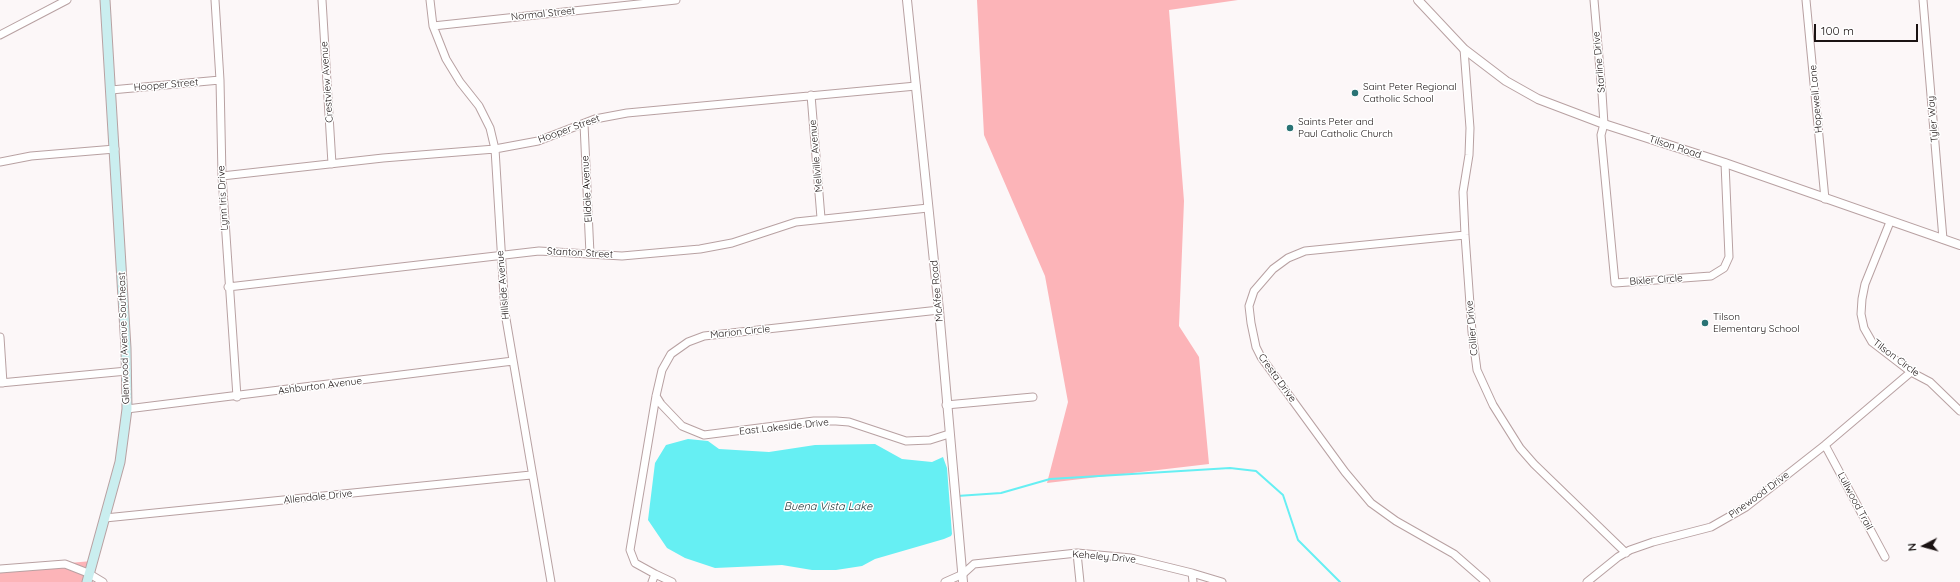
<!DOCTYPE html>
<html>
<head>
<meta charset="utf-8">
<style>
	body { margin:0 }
	#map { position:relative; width:1960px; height:582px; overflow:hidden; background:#fcf7f8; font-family:Quicksand,sans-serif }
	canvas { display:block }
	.north { position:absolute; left:1904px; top:526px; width:40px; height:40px; -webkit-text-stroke:3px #fff; paint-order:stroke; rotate:264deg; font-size:11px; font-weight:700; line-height:16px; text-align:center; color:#1b1313 }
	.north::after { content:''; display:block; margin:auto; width:14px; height:18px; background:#1b1313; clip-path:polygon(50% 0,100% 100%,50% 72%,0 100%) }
	.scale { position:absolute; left:1814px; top:24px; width:104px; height:18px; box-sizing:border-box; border:2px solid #1b1313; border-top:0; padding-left:5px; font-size:12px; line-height:14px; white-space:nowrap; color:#1b1313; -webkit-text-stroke:3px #fff; paint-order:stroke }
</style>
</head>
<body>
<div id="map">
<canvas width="1960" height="582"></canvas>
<div class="north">N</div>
<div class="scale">100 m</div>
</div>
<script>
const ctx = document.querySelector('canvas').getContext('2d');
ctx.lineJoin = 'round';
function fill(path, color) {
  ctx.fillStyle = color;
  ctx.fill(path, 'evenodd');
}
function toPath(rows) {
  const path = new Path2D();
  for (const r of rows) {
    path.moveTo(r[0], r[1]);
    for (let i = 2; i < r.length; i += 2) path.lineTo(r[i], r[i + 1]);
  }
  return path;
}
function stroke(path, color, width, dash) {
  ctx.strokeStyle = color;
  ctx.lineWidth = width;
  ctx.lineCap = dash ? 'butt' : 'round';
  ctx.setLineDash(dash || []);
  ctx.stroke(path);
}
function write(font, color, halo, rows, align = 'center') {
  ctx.font = font + ' Quicksand,sans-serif';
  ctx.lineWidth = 3;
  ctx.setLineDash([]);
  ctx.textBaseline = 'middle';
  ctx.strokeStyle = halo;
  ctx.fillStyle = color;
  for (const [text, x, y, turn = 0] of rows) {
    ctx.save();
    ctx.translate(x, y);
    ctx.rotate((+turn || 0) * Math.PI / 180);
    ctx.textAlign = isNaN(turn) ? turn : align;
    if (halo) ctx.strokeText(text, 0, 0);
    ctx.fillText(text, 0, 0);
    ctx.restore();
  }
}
fill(toPath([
	[977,0,1238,0,1169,10,1184,201,1179,326,1199,357,1209,464,1047,483,1068,402,1045,276,984,135],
	[92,561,88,582,0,582,0,569]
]), '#fcb4b8');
fill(toPath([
	[688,439,708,441,719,449,769,452,815,445,875,444,902,459,932,462,943,457,947,468,952,534,951,536,944,539,875,559,862,566,836,570,812,570,782,565,715,568,685,558,667,548,648,520,655,463,666,445]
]), '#66eff3');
stroke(toPath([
	[957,496,1001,493,1050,479,1230,468,1256,471,1283,495,1298,540,1340,582]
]), '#66eff3', 2);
const minor = toPath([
	[215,0,220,80,222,176,237,397],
	[322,0,332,164],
	[430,0,433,26,446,59,460,82,479,106,490,128,495,149,505,313,551,582],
	[1594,0,1602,93,1604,124,1601,135,1615,283,1711,276,1724,268,1729,257,1725,163],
	[1806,0,1825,199],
	[1923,0,1943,239],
	[433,26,676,0],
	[0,35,67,0],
	[1464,49,1470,128,1469,155,1463,192,1465,235,1472,332,1477,370,1493,405,1520,448,1534,464,1626,553],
	[111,90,220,80],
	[811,95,821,218],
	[584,124,590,254],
	[0,162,31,156,115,149],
	[222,176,383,158,495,149,538,141,595,119,627,113,916,86],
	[1890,222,1865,284,1862,299,1861,314,1864,328,1872,342,1911,372,1930,382,1960,411],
	[1465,235,1305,251,1288,258,1273,269,1254,291,1249,306,1251,323,1256,347,1261,357,1345,472,1371,503,1396,521,1454,554,1486,582],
	[228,287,539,251,622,256,700,249,732,243,796,222,928,208],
	[0,337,3,383],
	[0,383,127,371],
	[656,396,661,404,682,426,704,435,814,421,836,421,849,422,906,441,930,440,949,434],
	[946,405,1033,397],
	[127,409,513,361],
	[1825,445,1885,557],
	[105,518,531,475],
	[1077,553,1080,582],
	[0,569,65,564,88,573,103,582],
	[1192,573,1193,582],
	[655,574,672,582],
	[652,582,655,574,635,563,630,550,656,396,662,370,671,354,688,342,704,336,939,310],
	[945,582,963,574,974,564,1077,553,1131,558,1192,573,1222,582],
	[1587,582,1618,557,1630,550,1653,542,1711,527,1746,507,1825,445,1911,372]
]);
const tertiary = toPath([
	[907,0,939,310,963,582],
	[1418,0,1464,49,1506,81,1538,99,1604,124,1725,163,1960,245]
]);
const secondary = toPath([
	[87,582,120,462,127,409,126,348,105,0]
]);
stroke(minor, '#b8a1a2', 9);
stroke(tertiary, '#b8a1a2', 10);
stroke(secondary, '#b8a1a2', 11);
stroke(minor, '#fff', 7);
stroke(tertiary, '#fff', 8);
stroke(secondary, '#caeeef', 9);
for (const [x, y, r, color] of [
	[1355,93,4,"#297375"],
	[1290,128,4,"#297375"],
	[1705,323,4,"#297375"]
]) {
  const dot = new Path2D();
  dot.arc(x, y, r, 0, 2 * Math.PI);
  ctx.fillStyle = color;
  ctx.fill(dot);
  stroke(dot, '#fff', 1.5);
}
write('10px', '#1b1313', '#fff', [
	["Normal Street",543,14,-6],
	["Starline Drive",1599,62,-95],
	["Crestview Avenue",327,82,-94],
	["Hooper Street",166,85,-5],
	["Hopewell Lane",1816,99,-95],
	["Tyler Way",1933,119,-95],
	["Hooper Street",569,129,-20],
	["Tilson Road",1675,147,18],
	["Mellville Avenue",816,156,-95],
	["Elldale Avenue",587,189,-93],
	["Lynn Iris Drive",223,198,-93],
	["Stanton Street",580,253,3],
	["Bixler Circle",1656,280,-4],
	["Hillside Avenue",503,285,-95],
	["McAfee Road",937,291,-95],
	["Collier Drive",1472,328,-95],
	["Marion Circle",740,332,-6],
	["Glenwood Avenue Southeast",124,338,-92],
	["Tilson Circle",1896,358,37],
	["Cresta Drive",1277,378,54],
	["Ashburton Avenue",320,386,-7],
	["East Lakeside Drive",784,427,-6],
	["Pinewood Drive",1759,495,-36],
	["Allendale Drive",318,497,-6],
	["Lullwood Trail",1855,501,62],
	["Keheley Drive",1104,557,5]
]);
write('10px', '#1b1313', '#fff', [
	["Saint Peter Regional",1363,87],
	["Catholic School",1363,99],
	["Saints Peter and",1298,122],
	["Paul Catholic Church",1298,134],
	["Tilson",1713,317],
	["Elementary School",1713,329]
], 'left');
write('italic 11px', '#203839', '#fff', [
	["Buena Vista Lake",828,507]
]);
</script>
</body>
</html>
